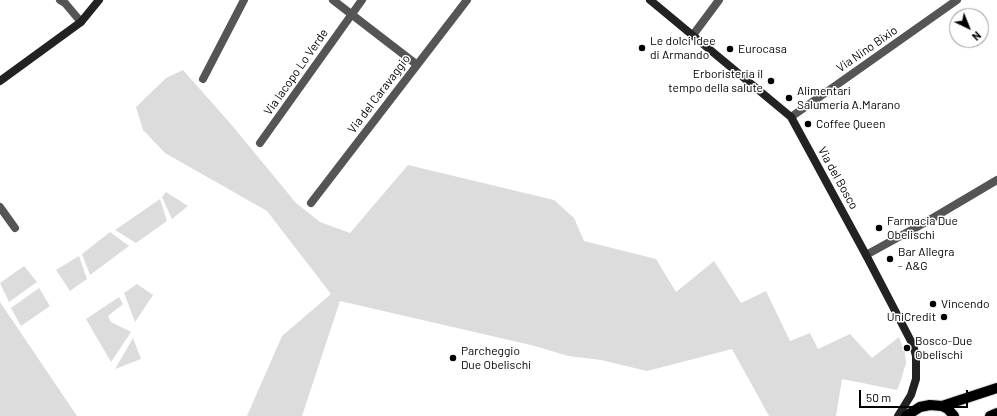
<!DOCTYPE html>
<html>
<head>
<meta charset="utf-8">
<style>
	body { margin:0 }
	#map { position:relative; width:997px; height:416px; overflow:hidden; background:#fff; font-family:Barlow,sans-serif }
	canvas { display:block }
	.north { position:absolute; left:949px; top:8px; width:40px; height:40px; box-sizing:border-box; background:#fff; border:1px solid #999; border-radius:50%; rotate:137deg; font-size:11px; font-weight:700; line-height:16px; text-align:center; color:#000 }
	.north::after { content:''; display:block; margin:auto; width:14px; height:18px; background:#000; clip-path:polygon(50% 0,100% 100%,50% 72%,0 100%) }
	.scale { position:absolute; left:859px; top:390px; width:109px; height:18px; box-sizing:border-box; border:2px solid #000; border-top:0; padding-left:5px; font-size:12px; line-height:14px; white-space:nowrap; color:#000; -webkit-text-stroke:3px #fff; paint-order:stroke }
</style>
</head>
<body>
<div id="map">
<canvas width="997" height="416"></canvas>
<div class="north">N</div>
<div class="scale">50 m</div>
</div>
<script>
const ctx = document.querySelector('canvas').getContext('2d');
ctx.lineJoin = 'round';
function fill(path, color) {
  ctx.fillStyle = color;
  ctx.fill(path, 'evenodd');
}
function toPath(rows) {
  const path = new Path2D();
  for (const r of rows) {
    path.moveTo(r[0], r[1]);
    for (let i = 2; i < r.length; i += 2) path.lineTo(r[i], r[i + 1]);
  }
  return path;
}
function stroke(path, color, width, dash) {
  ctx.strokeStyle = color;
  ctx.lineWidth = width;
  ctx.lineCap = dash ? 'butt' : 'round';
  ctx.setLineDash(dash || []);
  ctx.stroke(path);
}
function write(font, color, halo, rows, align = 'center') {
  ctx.font = font + ' Barlow,sans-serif';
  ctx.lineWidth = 3;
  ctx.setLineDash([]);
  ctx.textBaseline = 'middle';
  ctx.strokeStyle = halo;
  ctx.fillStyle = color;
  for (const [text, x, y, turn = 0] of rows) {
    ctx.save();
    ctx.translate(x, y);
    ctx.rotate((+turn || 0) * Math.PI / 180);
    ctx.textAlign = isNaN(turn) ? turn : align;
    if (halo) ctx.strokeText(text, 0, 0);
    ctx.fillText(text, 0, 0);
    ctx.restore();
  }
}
fill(toPath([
	[183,70,230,123,296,203,320,222,350,233,408,165,554,200,574,218,584,241,656,259,676,292,714,261,741,303,766,291,790,341,810,333,818,349,850,334,872,358,899,337,905,353,906,363,901,380,897,390,842,379,836,416,769,416,732,349,647,371,601,360,568,356,535,346,340,301,302,416,247,416,282,336,331,294,267,211,165,153,143,130,136,107,166,78],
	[166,192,188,206,172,219,162,197],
	[160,199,167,221,136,243,115,230],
	[110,232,129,246,90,275,82,254],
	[79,256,87,279,70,291,56,270],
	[24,266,37,282,9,302,0,283],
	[137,284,153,295,135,322,124,293],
	[39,288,50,306,21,326,11,308],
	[119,297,123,304,108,316,111,322,131,332,111,362,86,319],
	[0,302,77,416,0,416],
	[133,338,141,359,115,369]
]), '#dcdcdc');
const primary = toPath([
	[942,406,948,409,954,416],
	[906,416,920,407,930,405,942,406,997,388],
	[990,416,997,413]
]);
stroke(primary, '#dbdbdb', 12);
stroke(toPath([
	[60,0,65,3,81,22],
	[333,0,416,64],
	[693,35,719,0],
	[203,79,244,0],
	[791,117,957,0],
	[260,143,362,0],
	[311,203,467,0],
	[0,207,15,228],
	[866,255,926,222,997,180]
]), '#555', 8);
stroke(toPath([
	[650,0,791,117,866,255,913,345,916,356,916,379,911,395,898,416],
	[0,81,81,22,99,0]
]), '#222', 8);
stroke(primary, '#000', 10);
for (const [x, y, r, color] of [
	[642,48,4,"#000"],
	[730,49,4,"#000"],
	[771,81,4,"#000"],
	[789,98,4,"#000"],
	[808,124,4,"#000"],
	[879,228,4,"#000"],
	[890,259,4,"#000"],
	[933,304,4,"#000"],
	[944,317,4,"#000"],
	[907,348,4,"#000"],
	[453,358,4,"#000"]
]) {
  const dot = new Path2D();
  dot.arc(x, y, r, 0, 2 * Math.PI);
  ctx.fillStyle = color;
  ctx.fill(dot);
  stroke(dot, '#fff', 1.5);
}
write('12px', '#000', '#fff', [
	["Le dolci Idee",650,41],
	["di Armando",650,55],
	["Eurocasa",738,49],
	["Erboristeria il",763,74,"right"],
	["tempo della salute",763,88,"right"],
	["Alimentari",797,91],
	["Salumeria A.Marano",797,105],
	["Coffee Queen",816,124],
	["Farmacia Due",887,221],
	["Obelischi",887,235],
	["Bar Allegra",898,252],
	["- A&G",898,266],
	["Vincendo",941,304],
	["UniCredit",936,317,"right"],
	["Bosco-Due",915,341],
	["Obelischi",915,355],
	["Parcheggio",461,351],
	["Due Obelischi",461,365]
], 'left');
write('12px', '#000', '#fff', [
	["Via Nino Bixio",867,49,-35],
	["Via Iacopo Lo Verde",296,72,-55],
	["Via del Caravaggio",379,94,-53],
	["Via del Bosco",838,178,61]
]);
</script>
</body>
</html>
